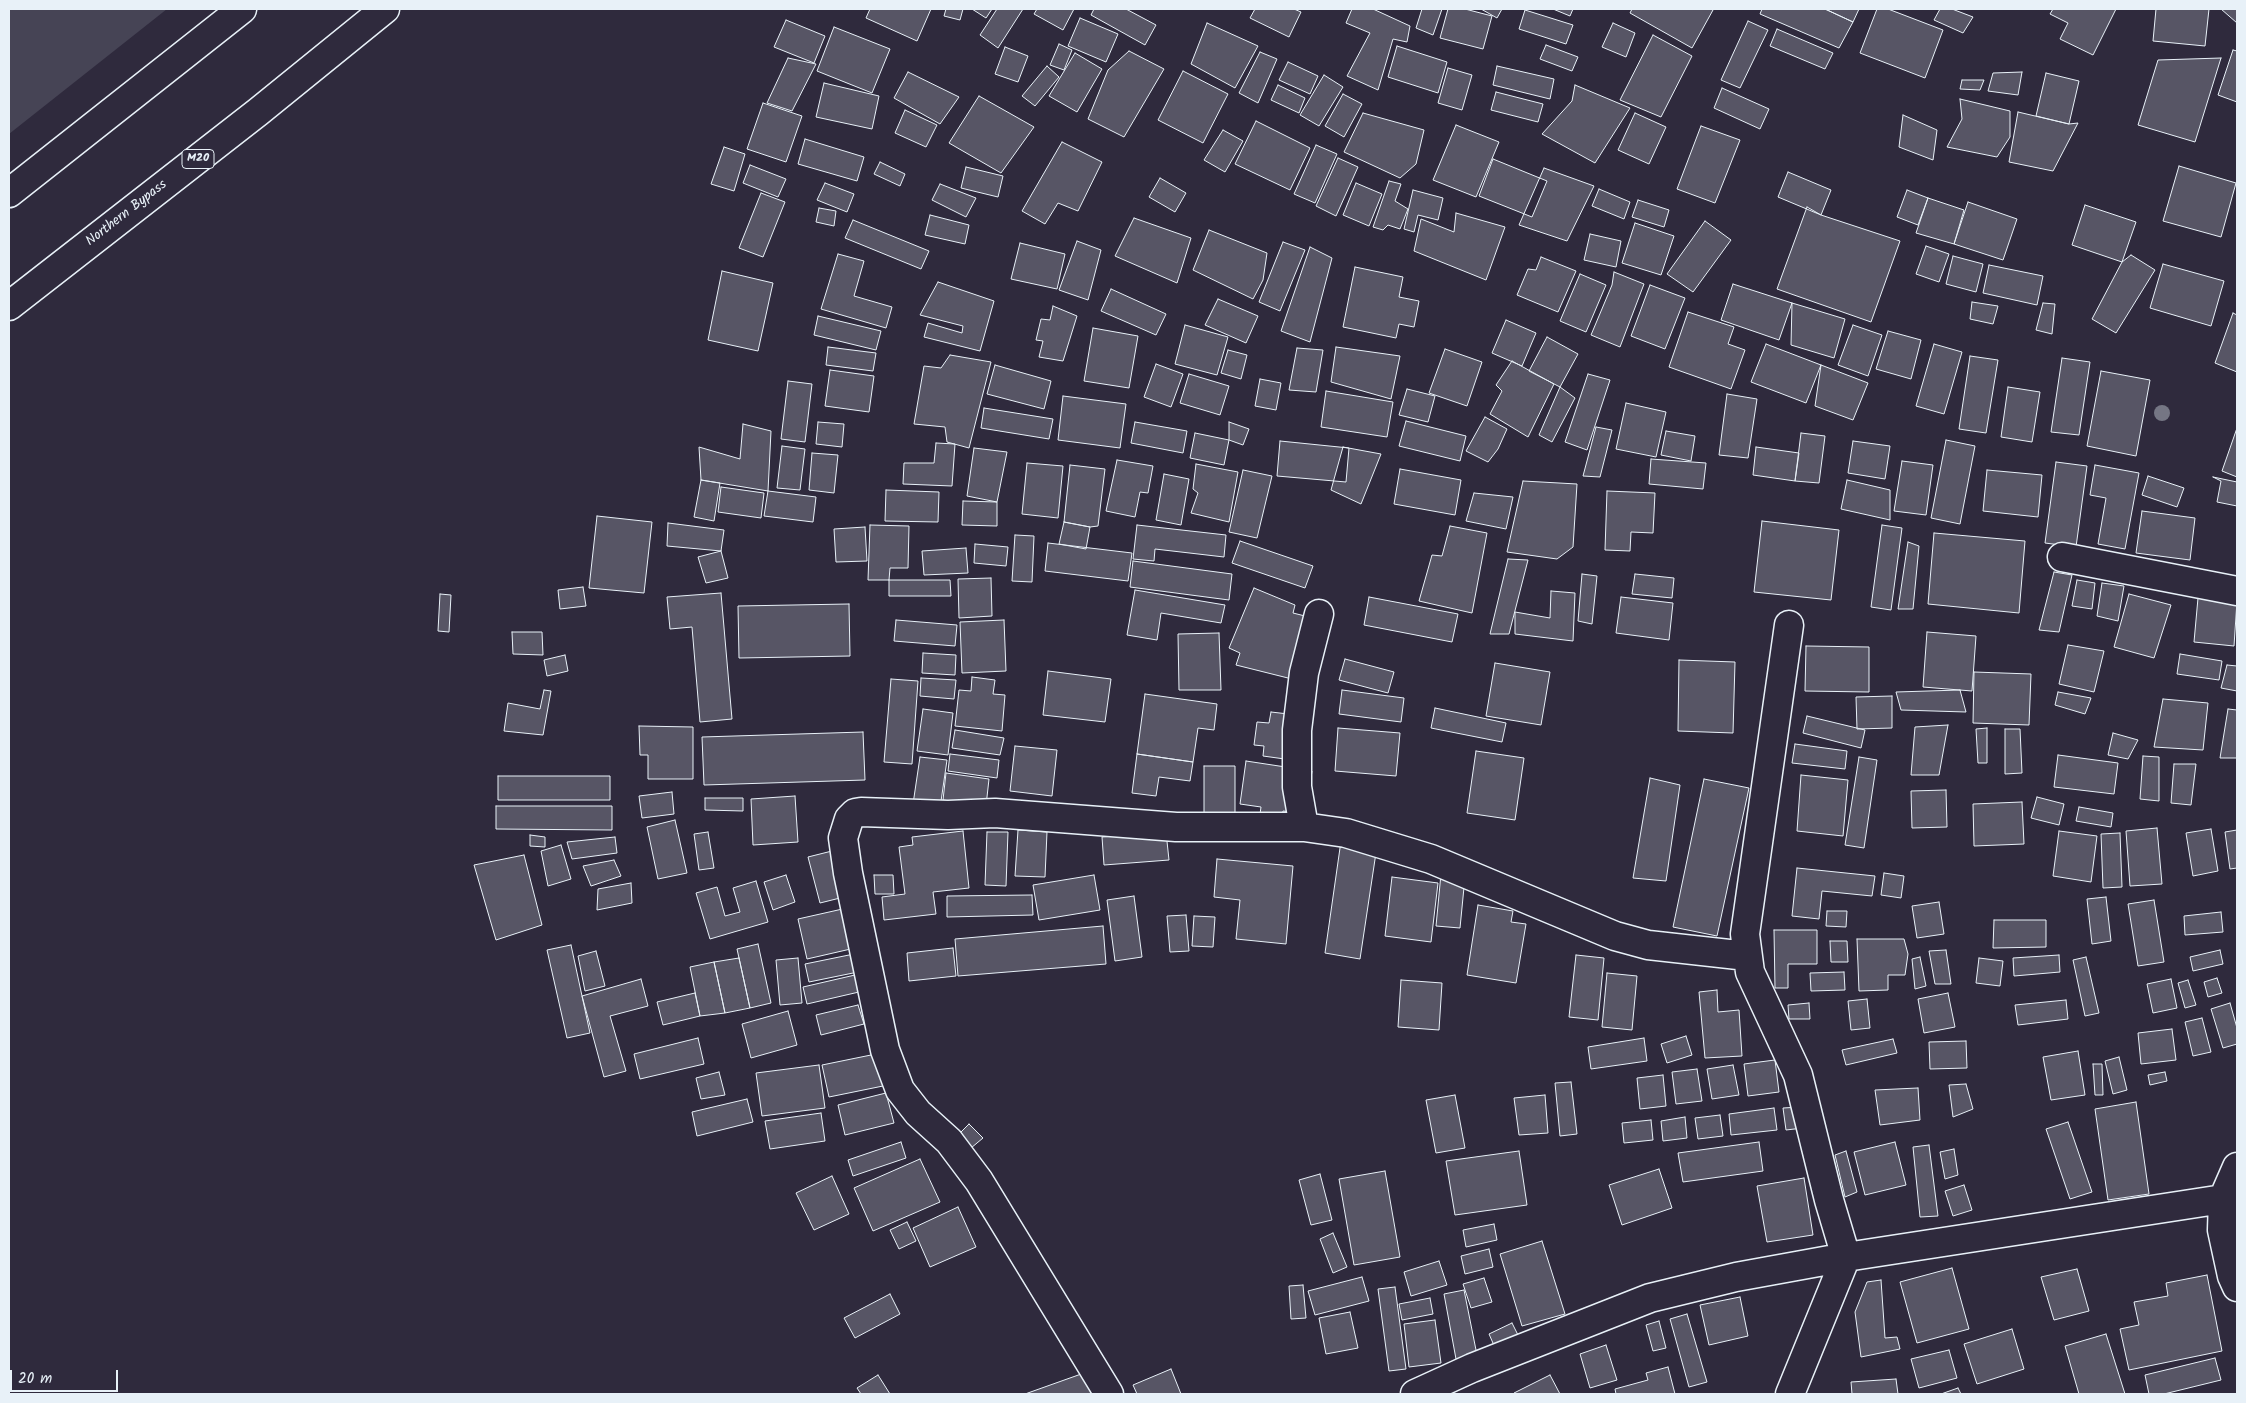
<!DOCTYPE html>
<html>
<head>
<meta charset="utf-8">
<style>
	body { margin:0 }
	#map { position:relative; width:2246px; height:1403px; overflow:hidden; background:#2f2a3d; font-family:Kalam,sans-serif }
	canvas { display:block }
	.frame { position:absolute; inset:0; border:10px solid #e8f1f8; pointer-events:none }
	.scale { position:absolute; left:10px; top:1370px; width:108px; height:22px; box-sizing:border-box; border:2px solid #e8f1f8; border-top:0; padding-left:6px; font-size:15px; line-height:18px; white-space:nowrap; color:#e8f1f8; -webkit-text-stroke:4px #2f2a3d; paint-order:stroke }
</style>
</head>
<body>
<div id="map">
<canvas width="2246" height="1403"></canvas>
<div class="frame"></div>
<div class="scale">20 m</div>
</div>
<script>
const ctx = document.querySelector('canvas').getContext('2d');
ctx.lineJoin = 'round';
function fill(path, color) {
  ctx.fillStyle = color;
  ctx.fill(path, 'evenodd');
}
function toPath(rows) {
  const path = new Path2D();
  for (const r of rows) {
    path.moveTo(r[0], r[1]);
    for (let i = 2; i < r.length; i += 2) path.lineTo(r[i], r[i + 1]);
  }
  return path;
}
function stroke(path, color, width, dash) {
  ctx.strokeStyle = color;
  ctx.lineWidth = width;
  ctx.lineCap = dash ? 'butt' : 'round';
  ctx.setLineDash(dash || []);
  ctx.stroke(path);
}
function write(font, color, halo, rows, align = 'center') {
  ctx.font = font + ' Kalam,sans-serif';
  ctx.lineWidth = 4;
  ctx.setLineDash([]);
  ctx.textBaseline = 'middle';
  ctx.strokeStyle = halo;
  ctx.fillStyle = color;
  for (const [text, x, y, turn = 0] of rows) {
    ctx.save();
    ctx.translate(x, y);
    ctx.rotate((+turn || 0) * Math.PI / 180);
    ctx.textAlign = isNaN(turn) ? turn : align;
    if (halo) ctx.strokeText(text, 0, 0);
    ctx.fillText(text, 0, 0);
    ctx.restore();
  }
}
fill(toPath([
	[9,9,167,9,9,134]
]), '#464455');
const building = toPath([
	[870,9,931,9,917,41,866,18,870,9],
	[946,9,963,9,960,20,944,16,946,9],
	[972,9,992,9,986,18,972,9],
	[997,9,1023,9,998,48,980,35,997,9],
	[1037,9,1074,9,1063,30,1034,14,1037,9],
	[1094,9,1126,9,1156,25,1145,45,1091,15,1094,9],
	[1255,9,1294,9,1301,12,1289,37,1250,18,1255,9],
	[1352,9,1373,9,1410,26,1407,42,1393,39,1378,90,1347,76,1370,33,1346,23,1352,9],
	[1422,9,1442,9,1433,35,1416,28,1422,9],
	[1448,9,1465,9,1492,16,1483,49,1440,38,1448,9],
	[1481,9,1502,9,1497,18,1481,9],
	[1553,9,1573,9,1570,16,1553,9],
	[1632,9,1711,9,1713,10,1692,48,1630,13,1632,9],
	[1762,9,1825,9,1853,22,1839,48,1760,14,1762,9],
	[1825,9,1859,9,1853,22,1825,9],
	[1877,9,1888,9,1943,30,1925,78,1860,53,1877,9],
	[1940,9,1952,9,1973,17,1963,33,1934,20,1940,9],
	[2053,9,2116,9,2093,55,2060,39,2068,23,2050,14,2053,9],
	[2156,9,2209,9,2205,46,2153,41,2156,9],
	[2221,9,2237,9,2237,23,2221,9],
	[1525,10,1573,25,1566,44,1519,29,1525,10],
	[1080,18,1118,34,1106,62,1068,46,1080,18],
	[786,20,825,36,814,63,774,47,786,20],
	[1748,21,1768,30,1740,88,1721,80,1748,21],
	[1207,23,1258,46,1235,88,1191,64,1207,23],
	[1613,23,1635,33,1626,57,1602,47,1613,23],
	[834,27,890,49,872,93,817,71,834,27],
	[1777,29,1833,53,1825,69,1770,46,1777,29],
	[1653,35,1692,56,1661,117,1620,100,1653,35],
	[1059,44,1072,50,1064,70,1050,65,1059,44],
	[1546,45,1578,57,1572,71,1540,59,1546,45],
	[1397,46,1447,62,1438,93,1388,77,1397,46],
	[1005,47,1028,56,1018,82,995,74,1005,47],
	[2233,50,2237,51,2237,102,2218,95,2233,50],
	[1129,51,1164,69,1124,137,1088,119,1108,70,1129,51],
	[1260,52,1277,59,1258,103,1239,93,1260,52],
	[1075,53,1102,69,1077,112,1049,96,1075,53],
	[788,58,816,64,792,111,767,103,788,58],
	[2221,58,2195,142,2138,125,2158,60,2221,58],
	[1288,62,1318,76,1310,94,1279,80,1288,62],
	[1047,66,1059,77,1035,106,1022,96,1047,66],
	[1497,66,1554,79,1550,99,1493,85,1497,66],
	[1448,68,1472,75,1462,110,1438,103,1448,68],
	[1183,71,1228,94,1203,143,1158,120,1183,71],
	[908,72,959,97,940,124,894,98,908,72],
	[2022,72,2018,95,1988,91,1993,73,2022,72],
	[2046,73,2079,81,2069,124,2036,116,2046,73],
	[1324,75,1343,87,1319,126,1300,115,1324,75],
	[1962,80,1984,80,1980,90,1960,89,1962,80],
	[824,83,879,96,872,129,816,117,824,83],
	[1278,85,1305,98,1299,113,1271,100,1278,85],
	[1575,85,1630,108,1595,163,1542,134,1572,101,1575,85],
	[1722,88,1769,109,1760,129,1714,108,1722,88],
	[1496,92,1543,104,1538,122,1491,110,1496,92],
	[1343,94,1362,104,1344,137,1325,126,1343,94],
	[979,96,1034,127,1001,173,949,143,979,96],
	[1960,99,2010,111,2010,137,1997,157,1947,147,1962,119,1960,99],
	[763,103,802,116,786,162,747,149,763,103],
	[905,110,937,125,926,147,895,133,905,110],
	[2018,112,2069,124,2078,123,2053,171,2009,162,2018,112],
	[1363,113,1424,130,1416,164,1400,178,1344,152,1363,113],
	[1635,113,1666,127,1649,164,1618,150,1635,113],
	[1903,115,1937,130,1933,160,1899,147,1903,115],
	[1256,121,1310,148,1290,190,1235,164,1256,121],
	[1456,125,1499,142,1476,197,1433,180,1456,125],
	[1701,126,1740,140,1715,203,1677,189,1701,126],
	[1223,130,1243,141,1225,172,1204,160,1223,130],
	[805,139,864,157,857,181,798,164,805,139],
	[1062,142,1102,162,1078,211,1058,203,1045,224,1022,211,1062,142],
	[1316,145,1337,154,1315,203,1294,194,1316,145],
	[724,147,745,154,734,191,711,184,724,147],
	[1338,158,1358,167,1336,216,1316,206,1338,158],
	[1493,159,1547,181,1532,217,1479,196,1493,159],
	[880,162,905,174,900,186,874,174,880,162],
	[750,165,786,179,778,197,743,183,750,165],
	[2179,166,2236,183,2221,237,2163,221,2179,166],
	[966,167,1003,176,998,197,961,188,966,167],
	[1544,168,1594,186,1567,241,1519,225,1544,168],
	[1788,172,1831,190,1821,215,1778,197,1788,172],
	[1160,178,1186,193,1175,212,1149,197,1160,178],
	[1389,181,1401,184,1395,201,1408,209,1400,229,1388,225,1383,230,1373,227,1389,181],
	[825,183,854,194,847,212,817,200,825,183],
	[1356,183,1382,194,1369,226,1343,215,1356,183],
	[940,184,976,198,966,217,932,200,940,184],
	[1599,189,1630,202,1624,219,1592,206,1599,189],
	[1413,190,1443,198,1438,220,1418,215,1414,232,1404,229,1413,190],
	[1907,190,1928,198,1918,225,1897,217,1907,190],
	[761,193,785,202,763,257,739,248,761,193],
	[1928,198,1964,210,1954,244,1916,233,1928,198],
	[1638,200,1669,210,1664,227,1632,217,1638,200],
	[1968,202,2017,219,2003,260,1954,244,1968,202],
	[2085,205,2136,222,2122,262,2072,245,2085,205],
	[1807,207,1821,215,1900,241,1871,322,1777,289,1807,207],
	[819,208,836,211,834,226,816,222,819,208],
	[1456,213,1505,227,1486,280,1414,251,1421,219,1454,232,1456,213],
	[930,215,969,225,965,244,925,235,930,215],
	[1134,218,1191,238,1177,283,1115,256,1134,218],
	[853,220,929,251,921,269,845,238,853,220],
	[1705,221,1731,240,1693,292,1667,274,1705,221],
	[1635,223,1674,236,1661,275,1622,263,1635,223],
	[1209,230,1267,253,1263,280,1253,299,1193,270,1209,230],
	[1590,234,1621,241,1616,267,1584,260,1590,234],
	[1077,241,1101,250,1088,300,1059,290,1077,241],
	[1283,242,1305,250,1280,311,1259,302,1283,242],
	[1020,243,1065,254,1057,289,1011,279,1020,243],
	[1926,246,1949,254,1939,282,1916,274,1926,246],
	[1310,247,1332,258,1310,342,1281,331,1310,247],
	[838,254,864,261,854,296,892,307,886,328,821,309,838,254],
	[2131,255,2155,270,2116,333,2092,319,2122,262,2131,255],
	[1953,256,1983,264,1976,292,1946,284,1953,256],
	[1541,257,1576,271,1558,312,1517,295,1528,269,1536,270,1541,257],
	[2163,264,2224,281,2211,326,2150,308,2163,264],
	[1989,265,2043,276,2037,305,1983,293,1989,265],
	[1355,267,1403,277,1399,297,1419,301,1414,327,1399,324,1396,338,1343,327,1355,267],
	[722,271,773,283,758,351,708,340,722,271],
	[1614,272,1644,284,1620,347,1591,335,1612,285,1614,272],
	[1580,274,1606,285,1586,332,1560,321,1580,274],
	[938,282,994,301,980,351,924,337,928,323,962,333,963,326,920,315,938,282],
	[1733,284,1792,303,1779,340,1721,320,1733,284],
	[1650,285,1685,298,1665,349,1631,336,1650,285],
	[1111,289,1166,314,1156,335,1101,311,1111,289],
	[1218,299,1258,316,1246,343,1205,325,1218,299],
	[1972,302,1998,306,1993,324,1970,319,1972,302],
	[1792,303,1845,319,1834,358,1791,345,1792,303],
	[2043,303,2055,304,2052,334,2036,330,2043,303],
	[1053,306,1077,316,1063,361,1039,357,1043,341,1036,340,1041,319,1050,320,1053,306],
	[1688,312,1734,327,1728,344,1745,350,1731,389,1669,367,1688,312],
	[2233,313,2237,315,2237,372,2215,363,2233,313],
	[818,316,881,331,876,350,814,335,818,316],
	[1506,320,1536,333,1522,366,1492,353,1506,320],
	[1185,325,1228,337,1217,375,1175,364,1185,325],
	[1853,325,1882,335,1868,376,1838,365,1853,325],
	[1093,328,1138,336,1129,388,1084,381,1093,328],
	[1888,331,1921,340,1911,379,1876,369,1888,331],
	[1547,337,1578,354,1560,387,1529,371,1547,337],
	[1766,344,1821,365,1806,403,1751,382,1766,344],
	[1934,344,1962,352,1944,414,1916,406,1934,344],
	[828,347,876,353,873,371,826,365,828,347],
	[1336,347,1400,356,1391,399,1331,382,1336,347],
	[1297,348,1323,350,1316,392,1289,390,1297,348],
	[1445,349,1482,362,1467,406,1429,393,1445,349],
	[1228,350,1247,355,1241,379,1221,373,1228,350],
	[950,355,991,362,969,448,947,442,945,427,914,424,924,366,941,368,950,355],
	[1970,356,1998,360,1986,433,1959,429,1970,356],
	[2062,358,2090,362,2079,435,2051,432,2062,358],
	[1512,361,1554,384,1528,437,1490,414,1502,391,1496,385,1512,361],
	[1156,364,1183,374,1171,407,1144,397,1156,364],
	[995,365,1051,381,1044,409,987,394,995,365],
	[1821,365,1868,383,1853,420,1815,406,1821,365],
	[830,370,874,376,869,412,825,406,830,370],
	[2101,371,2150,380,2136,456,2087,446,2101,371],
	[1189,374,1229,386,1220,415,1180,403,1189,374],
	[1588,374,1610,380,1587,450,1565,442,1588,374],
	[1260,379,1281,383,1276,410,1255,406,1260,379],
	[788,381,812,384,805,442,781,439,788,381],
	[1560,387,1575,398,1552,442,1539,435,1560,387],
	[2008,387,2040,392,2032,442,2001,437,2008,387],
	[1407,389,1435,396,1428,422,1399,415,1407,389],
	[1326,391,1393,402,1387,437,1321,427,1326,391],
	[1727,394,1757,399,1748,458,1719,455,1727,394],
	[1063,396,1126,404,1120,448,1058,440,1063,396],
	[1626,403,1666,412,1656,457,1616,449,1626,403],
	[984,408,1053,419,1049,439,981,428,984,408],
	[1485,417,1507,429,1498,449,1488,462,1466,451,1485,417],
	[1406,421,1466,436,1460,461,1399,446,1406,421],
	[818,422,844,424,842,447,816,444,818,422],
	[1135,422,1187,431,1183,453,1131,443,1135,422],
	[1229,422,1249,429,1243,445,1229,440,1229,422],
	[743,424,771,431,768,491,701,480,699,447,740,459,743,424],
	[1596,427,1612,430,1600,477,1583,476,1596,427],
	[2237,428,2237,477,2222,471,2237,428],
	[1666,431,1695,436,1691,461,1661,455,1666,431],
	[1195,433,1229,440,1224,465,1190,458,1195,433],
	[1801,433,1825,436,1819,483,1795,481,1801,433],
	[1946,440,1975,446,1960,524,1931,518,1946,440],
	[1280,441,1349,448,1346,482,1277,476,1280,441],
	[1853,441,1890,446,1885,479,1848,473,1853,441],
	[936,443,955,444,952,486,903,484,904,463,934,463,936,443],
	[782,446,805,449,800,490,777,488,782,446],
	[1343,447,1381,454,1361,504,1331,490,1343,447],
	[1756,447,1799,453,1795,481,1753,475,1756,447],
	[974,448,1007,452,997,502,967,496,974,448],
	[812,453,838,455,834,493,809,490,812,453],
	[1651,459,1706,463,1703,489,1649,484,1651,459],
	[1117,460,1153,466,1148,493,1140,492,1135,517,1106,511,1117,460],
	[1902,461,1933,465,1926,515,1894,511,1902,461],
	[2056,462,2087,466,2076,547,2045,543,2056,462],
	[1027,463,1063,466,1058,518,1022,514,1027,463],
	[1196,464,1238,472,1229,522,1191,513,1198,493,1193,489,1196,464],
	[1070,465,1105,469,1098,526,1090,527,1064,522,1070,465],
	[2095,465,2139,473,2125,549,2098,544,2106,498,2090,495,2095,465],
	[1400,469,1461,480,1455,515,1394,504,1400,469],
	[1243,470,1272,476,1257,538,1229,532,1243,470],
	[1987,470,2042,475,2038,517,1983,511,1987,470],
	[1164,474,1189,479,1181,525,1156,520,1164,474],
	[2148,476,2184,488,2177,507,2142,495,2148,476],
	[2213,477,2237,482,2237,506,2217,502,2221,481,2213,477],
	[701,480,720,483,714,521,694,517,701,480],
	[1847,480,1890,490,1890,520,1841,509,1847,480],
	[1523,481,1577,484,1573,547,1557,559,1507,552,1523,481],
	[721,487,764,493,761,518,718,512,721,487],
	[886,490,939,492,938,522,885,521,886,490],
	[768,491,816,497,813,522,764,516,768,491],
	[1607,491,1655,493,1653,533,1631,532,1630,551,1605,550,1607,491],
	[1474,493,1513,497,1506,529,1466,521,1474,493],
	[963,501,997,502,997,526,962,525,963,501],
	[2142,511,2195,518,2190,560,2136,553,2142,511],
	[597,516,652,522,644,593,589,588,597,516],
	[1762,521,1839,530,1831,600,1754,592,1762,521],
	[1064,522,1090,527,1086,549,1059,544,1064,522],
	[668,523,724,530,721,551,667,546,668,523],
	[870,525,909,526,908,568,890,568,889,580,868,580,870,525],
	[1137,525,1226,535,1224,557,1155,549,1154,561,1133,559,1137,525],
	[1882,525,1902,528,1891,610,1871,607,1882,525],
	[1450,526,1487,533,1472,613,1419,601,1432,555,1442,556,1450,526],
	[865,527,867,561,836,562,834,529,865,527],
	[1934,533,2025,541,2019,613,1928,604,1934,533],
	[1015,535,1034,536,1032,582,1012,581,1015,535],
	[1240,541,1313,566,1305,588,1232,563,1240,541],
	[1908,542,1919,546,1913,609,1898,609,1908,542],
	[1048,543,1132,553,1128,581,1045,571,1048,543],
	[975,544,1008,547,1006,566,974,563,975,544],
	[966,548,968,573,924,575,922,551,966,548],
	[721,551,728,578,706,583,698,557,721,551],
	[1508,559,1528,560,1509,634,1490,634,1508,559],
	[1133,561,1232,574,1229,600,1130,587,1133,561],
	[2054,572,2072,575,2059,632,2039,630,2054,572],
	[1582,574,1597,576,1592,624,1578,621,1582,574],
	[1635,574,1674,578,1672,598,1632,594,1635,574],
	[991,578,992,616,959,618,958,579,991,578],
	[889,580,950,580,951,596,889,596,889,580],
	[2077,580,2095,583,2092,609,2072,606,2077,580],
	[2102,583,2124,586,2118,621,2097,616,2102,583],
	[583,587,586,606,560,609,558,590,583,587],
	[1254,588,1295,605,1293,613,1317,619,1296,680,1236,665,1240,653,1229,648,1254,588],
	[1135,590,1225,605,1221,623,1161,613,1157,640,1127,635,1135,590],
	[1551,591,1575,593,1573,641,1515,634,1515,612,1550,618,1551,591],
	[721,593,732,719,700,722,692,627,670,629,667,597,721,593],
	[440,594,451,595,449,632,438,631,440,594],
	[2129,594,2171,605,2154,658,2114,647,2129,594],
	[1369,597,1458,614,1452,642,1364,625,1369,597],
	[1621,597,1673,603,1669,640,1616,633,1621,597],
	[2198,598,2237,601,2234,646,2194,642,2198,598],
	[849,604,850,656,739,658,738,606,849,604],
	[896,620,957,625,955,646,894,641,896,620],
	[1004,620,1006,671,962,673,960,622,1004,620],
	[512,632,542,632,543,655,513,654,512,632],
	[1927,632,1976,636,1972,691,1923,687,1927,632],
	[1219,633,1221,690,1179,690,1178,634,1219,633],
	[2068,645,2104,651,2094,692,2059,684,2068,645],
	[1806,646,1869,647,1869,692,1805,691,1806,646],
	[923,653,956,655,955,675,922,673,923,653],
	[2180,654,2222,661,2219,680,2177,674,2180,654],
	[565,655,568,671,547,676,544,660,565,655],
	[1345,659,1394,672,1388,693,1339,680,1345,659],
	[1679,660,1735,662,1733,733,1678,731,1679,660],
	[1495,663,1550,672,1541,725,1486,716,1495,663],
	[2227,665,2237,666,2237,691,2221,688,2227,665],
	[1048,671,1111,679,1105,722,1043,715,1048,671],
	[1974,672,2031,674,2029,725,1973,723,1974,672],
	[972,677,995,680,993,694,1005,695,1002,731,955,726,959,690,971,691,972,677],
	[921,678,956,680,954,699,920,696,921,678],
	[891,679,918,681,912,764,884,762,891,679],
	[544,690,551,691,543,735,504,731,508,703,540,709,544,690],
	[1342,690,1404,698,1401,722,1339,714,1342,690],
	[1960,690,1966,712,1901,710,1896,692,1960,690],
	[2058,692,2091,698,2085,714,2055,705,2058,692],
	[1145,694,1217,704,1214,730,1198,728,1193,762,1137,754,1145,694],
	[1892,696,1892,728,1857,729,1856,697,1892,696],
	[2163,699,2208,703,2203,750,2154,747,2163,699],
	[1435,708,1506,723,1502,742,1431,728,1435,708],
	[923,709,953,713,948,755,917,751,923,709],
	[2228,709,2237,710,2237,758,2220,758,2228,709],
	[1271,712,1297,715,1292,760,1263,756,1264,746,1254,745,1257,722,1269,723,1271,712],
	[1807,716,1865,730,1861,748,1803,733,1807,716],
	[1948,725,1939,775,1911,775,1915,727,1948,725],
	[639,726,693,727,693,779,648,779,648,755,640,755,639,726],
	[1338,728,1400,733,1396,776,1335,771,1338,728],
	[1987,728,1987,763,1978,763,1976,729,1987,728],
	[2005,729,2020,729,2022,773,2005,774,2005,729],
	[955,730,1004,738,1000,755,952,748,955,730],
	[863,732,865,780,704,785,702,737,863,732],
	[2113,733,2138,740,2128,759,2108,755,2113,733],
	[1795,744,1847,751,1845,769,1792,763,1795,744],
	[1015,746,1057,750,1052,796,1010,791,1015,746],
	[1476,751,1524,758,1515,820,1467,813,1476,751],
	[950,754,999,760,997,778,948,771,950,754],
	[1137,754,1193,762,1190,781,1159,777,1156,796,1132,793,1137,754],
	[2058,755,2118,763,2114,794,2054,787,2058,755],
	[2143,756,2159,757,2159,801,2140,799,2143,756],
	[920,757,947,760,940,808,913,804,920,757],
	[1859,757,1877,760,1864,848,1845,845,1859,757],
	[1246,761,1312,771,1306,814,1283,811,1281,824,1259,821,1261,807,1240,804,1246,761],
	[2174,764,2196,764,2191,805,2171,803,2174,764],
	[1204,766,1235,766,1235,816,1204,816,1204,766],
	[946,773,989,779,986,806,943,800,946,773],
	[1801,775,1848,780,1843,836,1797,831,1801,775],
	[498,776,610,776,610,800,498,800,498,776],
	[1650,778,1680,785,1666,881,1633,878,1650,778],
	[1704,779,1749,788,1717,936,1673,927,1704,779],
	[1946,790,1947,827,1912,828,1911,791,1946,790],
	[672,792,674,814,642,818,639,796,672,792],
	[795,796,798,842,753,845,751,799,795,796],
	[2037,797,2064,804,2059,825,2031,818,2037,797],
	[705,798,743,798,743,811,705,810,705,798],
	[2022,802,2024,844,1974,846,1973,804,2022,802],
	[496,806,612,806,612,830,496,829,496,806],
	[2079,807,2113,813,2111,827,2076,821,2079,807],
	[675,820,687,873,658,879,647,827,675,820],
	[2157,828,2162,884,2130,886,2126,831,2157,828],
	[2211,829,2218,871,2193,876,2186,833,2211,829],
	[1018,830,1047,832,1045,877,1015,876,1018,830],
	[2237,830,2237,868,2230,869,2225,832,2237,830],
	[963,831,969,888,933,892,936,914,884,920,882,897,905,894,899,847,913,845,912,837,963,831],
	[2059,831,2097,836,2091,882,2053,876,2059,831],
	[708,832,714,868,699,870,694,834,708,832],
	[987,832,1008,832,1006,886,985,885,987,832],
	[1166,832,1169,860,1104,865,1102,837,1166,832],
	[2120,833,2122,887,2103,888,2101,834,2120,833],
	[530,835,545,837,545,847,530,846,530,835],
	[615,837,617,853,572,859,567,842,615,837],
	[1341,841,1377,846,1360,959,1325,953,1341,841],
	[561,845,571,879,548,886,541,851,561,845],
	[836,850,848,896,820,903,808,857,836,850],
	[524,855,542,925,496,940,474,865,524,855],
	[1217,859,1293,866,1286,944,1236,939,1240,900,1214,897,1217,859],
	[614,860,621,876,591,886,583,866,614,860],
	[1797,868,1875,876,1872,896,1822,891,1819,919,1792,916,1797,868],
	[1884,873,1904,876,1901,898,1881,895,1884,873],
	[1441,874,1465,877,1460,928,1436,926,1441,874],
	[786,875,795,902,773,910,764,882,786,875],
	[874,875,893,875,894,894,875,894,874,875],
	[1094,875,1100,910,1039,920,1033,885,1094,875],
	[1392,877,1438,883,1431,942,1385,936,1392,877],
	[756,881,768,922,710,939,696,893,717,887,725,916,740,912,733,888,756,881],
	[631,883,632,903,597,910,598,889,631,883],
	[1032,895,1033,915,947,917,947,896,1032,895],
	[1134,896,1142,957,1115,961,1107,900,1134,896],
	[2106,897,2111,941,2092,944,2087,899,2106,897],
	[2154,900,2164,962,2138,966,2128,904,2154,900],
	[1939,902,1944,934,1917,938,1912,906,1939,902],
	[1478,905,1513,911,1511,922,1526,924,1516,983,1467,975,1478,905],
	[847,908,855,948,807,959,798,919,847,908],
	[1827,911,1847,911,1846,927,1826,926,1827,911],
	[2221,912,2223,932,2185,935,2184,916,2221,912],
	[1186,915,1189,951,1170,952,1167,916,1186,915],
	[1194,916,1215,917,1213,947,1192,946,1194,916],
	[1994,920,2046,920,2046,947,1993,948,1994,920],
	[1103,926,1106,964,958,976,955,939,1103,926],
	[1774,930,1817,930,1817,964,1788,964,1788,988,1775,988,1774,930],
	[1857,939,1904,939,1908,954,1905,975,1888,975,1888,990,1859,991,1857,939],
	[1830,941,1847,941,1848,962,1831,962,1830,941],
	[758,944,771,1003,750,1008,737,949,758,944],
	[571,945,590,1033,567,1038,547,950,571,945],
	[953,948,956,976,909,981,907,953,953,948],
	[1946,950,1951,984,1935,984,1929,951,1946,950],
	[2220,950,2223,964,2193,971,2190,957,2220,950],
	[596,951,605,986,585,991,578,956,596,951],
	[854,954,858,972,809,982,805,964,854,954],
	[1576,955,1604,958,1598,1020,1569,1017,1576,955],
	[2059,955,2060,972,2014,976,2013,958,2059,955],
	[1920,957,1926,986,1915,989,1912,959,1920,957],
	[2086,957,2099,1013,2085,1016,2073,960,2086,957],
	[739,958,750,1008,725,1013,714,962,739,958],
	[798,958,802,1003,780,1005,776,960,798,958],
	[1979,958,2003,961,2000,986,1976,983,1979,958],
	[714,962,725,1013,700,1016,690,967,714,962],
	[1844,972,1845,990,1811,991,1810,973,1844,972],
	[1607,973,1637,976,1632,1030,1602,1027,1607,973],
	[855,975,859,992,807,1004,803,987,855,975],
	[2217,978,2222,993,2208,997,2204,982,2217,978],
	[641,979,648,1006,610,1016,626,1071,604,1077,582,996,641,979],
	[2171,979,2177,1008,2153,1013,2147,984,2171,979],
	[1401,980,1442,983,1439,1030,1398,1027,1401,980],
	[2188,980,2196,1005,2185,1008,2178,983,2188,980],
	[1717,990,1718,1012,1739,1010,1742,1056,1705,1058,1699,992,1717,990],
	[695,993,700,1016,663,1025,657,1002,695,993],
	[1948,993,1955,1027,1924,1033,1918,999,1948,993],
	[1867,999,1870,1028,1851,1030,1848,1001,1867,999],
	[2066,1000,2068,1019,2018,1025,2015,1005,2066,1000],
	[1809,1003,1810,1019,1789,1019,1788,1005,1809,1003],
	[2230,1003,2237,1028,2237,1044,2223,1048,2211,1009,2230,1003],
	[858,1005,864,1024,821,1035,816,1015,858,1005],
	[788,1011,797,1045,751,1058,742,1024,788,1011],
	[2202,1018,2211,1052,2193,1056,2185,1022,2202,1018],
	[2172,1029,2176,1060,2141,1064,2138,1033,2172,1029],
	[1686,1036,1692,1055,1667,1063,1661,1044,1686,1036],
	[698,1038,704,1064,640,1079,634,1054,698,1038],
	[1644,1038,1647,1061,1591,1069,1588,1047,1644,1038],
	[1893,1039,1897,1053,1846,1065,1842,1050,1893,1039],
	[1966,1041,1967,1068,1930,1069,1929,1042,1966,1041],
	[2078,1051,2085,1095,2051,1100,2043,1057,2078,1051],
	[876,1054,883,1086,829,1097,822,1065,876,1054],
	[2119,1057,2127,1090,2113,1094,2105,1061,2119,1057],
	[1775,1060,1779,1092,1748,1096,1744,1064,1775,1060],
	[2093,1064,2102,1064,2103,1095,2095,1095,2093,1064],
	[819,1065,825,1108,762,1116,756,1073,819,1065],
	[1733,1065,1739,1095,1712,1099,1707,1069,1733,1065],
	[1697,1069,1702,1101,1676,1104,1672,1072,1697,1069],
	[719,1072,725,1095,701,1099,696,1078,719,1072],
	[2165,1072,2167,1081,2150,1085,2148,1075,2165,1072],
	[1663,1075,1666,1106,1640,1109,1637,1078,1663,1075],
	[1571,1082,1577,1134,1560,1136,1555,1083,1571,1082],
	[1966,1084,1973,1109,1953,1117,1949,1085,1966,1084],
	[1918,1088,1920,1120,1880,1125,1875,1090,1918,1088],
	[886,1093,894,1123,845,1135,838,1105,886,1093],
	[1455,1095,1465,1148,1436,1153,1426,1100,1455,1095],
	[1545,1095,1548,1133,1519,1135,1514,1098,1545,1095],
	[747,1099,753,1122,697,1136,692,1112,747,1099],
	[2136,1102,2149,1194,2108,1200,2095,1109,2136,1102],
	[1800,1107,1803,1128,1786,1130,1783,1108,1800,1107],
	[1774,1108,1777,1130,1731,1135,1729,1114,1774,1108],
	[821,1113,825,1141,770,1149,765,1121,821,1113],
	[1720,1115,1723,1136,1698,1139,1695,1118,1720,1115],
	[1685,1117,1687,1138,1663,1141,1661,1121,1685,1117],
	[1651,1120,1653,1140,1624,1143,1622,1123,1651,1120],
	[2068,1122,2092,1192,2070,1199,2046,1129,2068,1122],
	[969,1124,983,1138,971,1148,959,1134,969,1124],
	[901,1142,906,1158,853,1176,848,1160,901,1142],
	[1759,1142,1763,1171,1683,1182,1678,1153,1759,1142],
	[1895,1142,1906,1185,1865,1195,1854,1152,1895,1142],
	[1929,1145,1938,1216,1920,1217,1913,1147,1929,1145],
	[1954,1149,1958,1175,1945,1179,1940,1152,1954,1149],
	[1519,1151,1527,1205,1455,1215,1446,1161,1519,1151],
	[1846,1151,1857,1192,1845,1197,1835,1155,1846,1151],
	[920,1159,940,1202,873,1231,854,1188,920,1159],
	[1659,1169,1672,1208,1622,1225,1609,1185,1659,1169],
	[1385,1171,1400,1257,1354,1265,1339,1179,1385,1171],
	[1320,1174,1332,1220,1311,1225,1299,1180,1320,1174],
	[832,1176,849,1214,814,1230,796,1193,832,1176],
	[1804,1178,1813,1235,1767,1242,1757,1186,1804,1178],
	[1964,1185,1972,1210,1953,1216,1945,1191,1964,1185],
	[958,1207,976,1247,930,1267,913,1228,958,1207],
	[907,1222,916,1241,899,1249,890,1230,907,1222],
	[1494,1224,1497,1240,1466,1247,1463,1230,1494,1224],
	[1333,1233,1347,1267,1333,1273,1320,1239,1333,1233],
	[1542,1241,1565,1314,1522,1326,1500,1254,1542,1241],
	[1489,1249,1493,1267,1465,1274,1461,1256,1489,1249],
	[1439,1261,1447,1285,1411,1296,1404,1272,1439,1261],
	[1952,1268,1969,1329,1917,1343,1900,1282,1952,1268],
	[2077,1269,2089,1311,2054,1320,2041,1277,2077,1269],
	[2207,1275,2222,1351,2129,1370,2120,1329,2139,1325,2134,1302,2168,1296,2166,1283,2207,1275],
	[1362,1277,1369,1301,1315,1315,1308,1291,1362,1277],
	[1484,1278,1492,1302,1471,1308,1463,1284,1484,1278],
	[1881,1280,1885,1338,1897,1337,1900,1349,1861,1357,1855,1312,1867,1282,1881,1280],
	[1303,1285,1306,1318,1291,1319,1289,1286,1303,1285],
	[1395,1287,1406,1369,1389,1371,1378,1289,1395,1287],
	[1464,1290,1477,1355,1456,1359,1444,1294,1464,1290],
	[890,1294,900,1314,855,1338,844,1318,890,1294],
	[1740,1297,1748,1336,1709,1345,1700,1305,1740,1297],
	[1430,1298,1433,1314,1402,1320,1399,1304,1430,1298],
	[1350,1312,1358,1348,1326,1354,1319,1318,1350,1312],
	[1687,1314,1707,1382,1689,1387,1670,1319,1687,1314],
	[1435,1320,1441,1363,1409,1367,1404,1324,1435,1320],
	[1659,1321,1666,1348,1653,1351,1646,1325,1659,1321],
	[1512,1323,1520,1339,1496,1350,1489,1334,1512,1323],
	[2012,1329,2024,1369,1977,1384,1964,1344,2012,1329],
	[2106,1334,2125,1394,2079,1394,2065,1346,2106,1334],
	[1606,1345,1617,1380,1590,1388,1580,1354,1606,1345],
	[1949,1350,1957,1378,1919,1388,1911,1359,1949,1350],
	[2215,1358,2221,1380,2164,1394,2149,1394,2145,1375,2215,1358],
	[1668,1367,1675,1394,1616,1394,1615,1389,1648,1380,1646,1373,1668,1367],
	[1171,1369,1181,1394,1137,1394,1133,1385,1171,1369],
	[1084,1373,1092,1394,1025,1394,1084,1373],
	[878,1375,890,1394,861,1394,857,1388,878,1375],
	[1550,1375,1560,1394,1514,1394,1514,1393,1550,1375],
	[1896,1379,1898,1394,1852,1394,1851,1382,1896,1379],
	[1958,1388,1961,1394,1941,1394,1958,1388]
]);
fill(building, '#575565');
stroke(building, '#e8f1f8', 1);
const street = toPath([
	[2062,557,2237,591],
	[1789,625,1745,934,1750,972,1798,1075,1829,1200,1846,1257,1790,1394],
	[1304,827,1297,787,1297,730,1304,673,1319,614],
	[2237,1167,2223,1199,2222,1230,2232,1276,2237,1287],
	[1109,1394,979,1181,949,1141,918,1113,900,1090,885,1050,848,873,843,838,849,819,855,813,861,812,948,815,995,813,1176,827,1304,827,1346,833,1431,859,1615,936,1648,945,1747,956],
	[1415,1394,1472,1368,1650,1298,1736,1277,1846,1257,2223,1199]
]);
const highway = toPath([
	[9,193,242,9],
	[9,306,258,112,385,9]
]);
stroke(street, '#e8f1f8', 31);
stroke(highway, '#e8f1f8', 31);
stroke(street, '#2f2a3d', 28);
stroke(highway, '#2f2a3d', 28);
ctx.fillStyle = '#757684';
for (const [x, y] of [
	[2162,413]
]) {
  ctx.beginPath();
  ctx.arc(x, y, 8, 0, 2 * Math.PI);
  ctx.fill();
}
for (const [x, y, w] of [
	[198,159,32]
]) {
  const box = new Path2D();
  box.roundRect(x - w / 2, y - 9.5, w, 19, 4);
  ctx.fillStyle = '#2f2a3d';
  ctx.fill(box);
  stroke(box, '#e8f1f8', 1);
}
write('bold 12px', '#e8f1f8', null, [
	["M20",198,159]
]);
write('14px', '#e8f1f8', '#2f2a3d', [
	["Northern Bypass",127,214,-38]
]);
</script>
</body>
</html>
